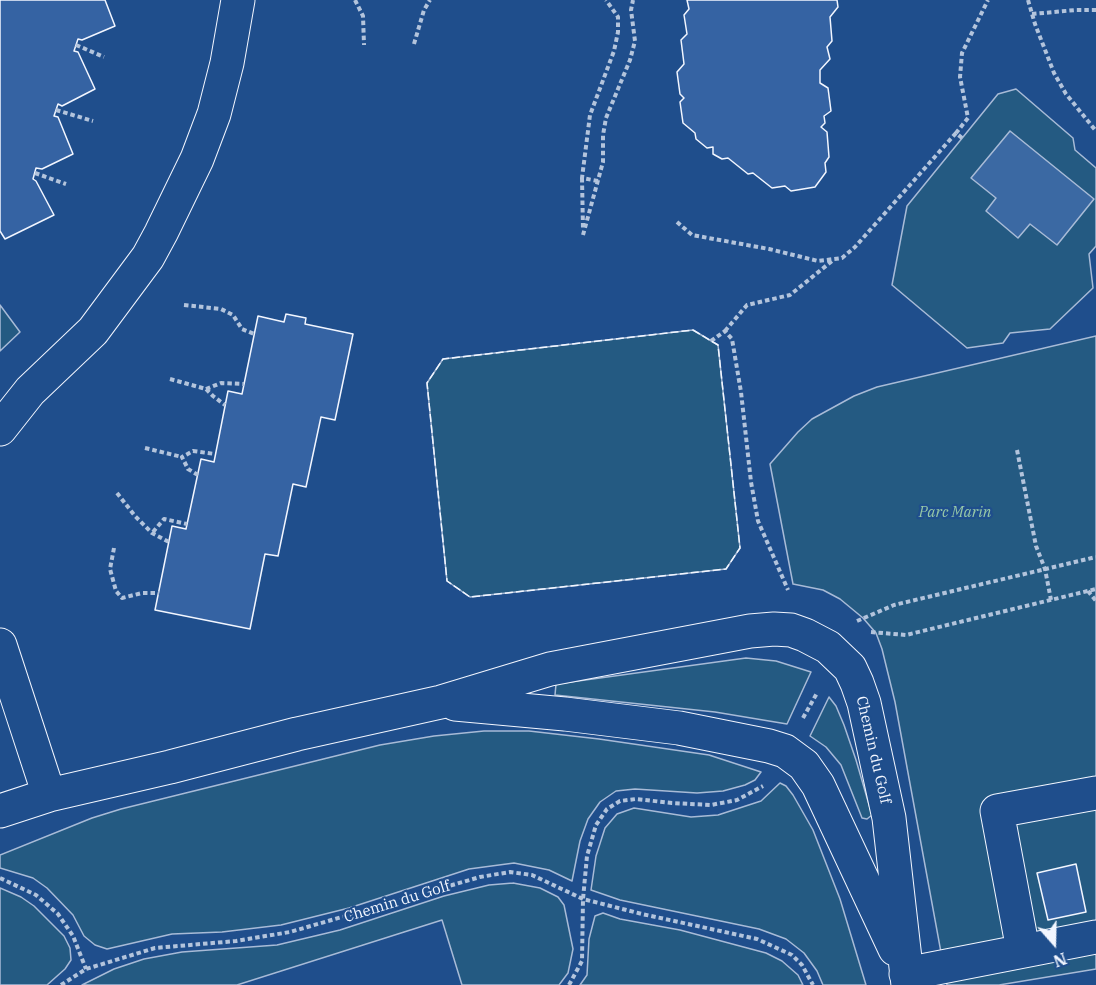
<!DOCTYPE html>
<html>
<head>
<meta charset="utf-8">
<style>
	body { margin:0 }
	#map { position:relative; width:1096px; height:985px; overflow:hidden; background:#1f4e8c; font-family:"IBM Plex Serif",serif }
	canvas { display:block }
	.north { position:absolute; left:1024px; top:913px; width:60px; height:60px; -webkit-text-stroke:4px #1f4e8c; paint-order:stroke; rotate:160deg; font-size:16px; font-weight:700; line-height:24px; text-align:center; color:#f2f6ff }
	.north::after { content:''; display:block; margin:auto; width:21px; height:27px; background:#f2f6ff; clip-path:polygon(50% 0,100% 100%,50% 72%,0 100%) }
</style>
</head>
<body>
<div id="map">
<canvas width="1096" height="985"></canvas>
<div class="north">N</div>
</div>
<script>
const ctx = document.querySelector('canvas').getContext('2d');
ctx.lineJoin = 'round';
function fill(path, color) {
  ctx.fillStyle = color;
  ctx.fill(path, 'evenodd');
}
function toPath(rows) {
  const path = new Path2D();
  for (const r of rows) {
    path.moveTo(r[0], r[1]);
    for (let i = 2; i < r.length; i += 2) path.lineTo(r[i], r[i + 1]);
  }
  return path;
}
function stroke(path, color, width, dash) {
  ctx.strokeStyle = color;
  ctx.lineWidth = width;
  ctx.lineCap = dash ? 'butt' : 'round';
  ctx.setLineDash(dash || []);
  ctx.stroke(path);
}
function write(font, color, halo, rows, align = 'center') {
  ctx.font = font + ' "IBM Plex Serif",serif';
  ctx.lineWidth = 4.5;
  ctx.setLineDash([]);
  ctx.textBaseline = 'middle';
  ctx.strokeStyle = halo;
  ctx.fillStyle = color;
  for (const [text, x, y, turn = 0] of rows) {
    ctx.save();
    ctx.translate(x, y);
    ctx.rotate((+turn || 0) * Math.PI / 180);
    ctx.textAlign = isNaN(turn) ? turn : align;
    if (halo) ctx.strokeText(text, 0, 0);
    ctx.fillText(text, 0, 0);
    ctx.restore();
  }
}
const green = toPath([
	[1016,89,1073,138,1075,150,1096,168,1096,246,1089,254,1093,288,1050,329,1010,333,1003,343,967,348,892,285,907,206,998,94,1016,89],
	[0,305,20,332,0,351,0,305],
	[693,330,718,345,740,548,726,569,470,597,447,581,427,383,443,359,693,330],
	[1096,336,1096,969,999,985,947,985,895,702,882,649,876,633,863,618,840,599,823,590,793,584,770,464,798,432,812,419,854,396,877,387,1096,336],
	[746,658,776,661,811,672,787,724,715,712,555,695,556,684,746,658],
	[829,697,836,706,844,725,856,760,872,815,867,819,862,818,841,765,826,747,810,736,829,697],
	[484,731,529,731,599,739,709,755,761,772,755,780,745,785,723,791,697,793,635,789,616,791,600,802,588,819,580,841,572,881,549,870,514,863,469,869,349,908,281,925,222,932,172,934,107,949,95,945,84,936,73,915,47,888,33,878,0,868,0,855,92,818,121,809,380,745,434,736,484,731],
	[780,783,786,786,793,795,813,830,840,899,866,985,823,985,817,971,804,953,786,939,759,929,620,900,591,890,596,856,605,828,617,814,634,808,691,817,718,815,761,801,780,783],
	[513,883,540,888,558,897,564,905,573,949,568,973,559,985,462,985,442,920,237,985,82,985,114,969,144,959,182,952,277,945,340,930,444,896,489,885,513,883],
	[0,888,21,897,34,906,64,936,70,948,71,960,65,969,47,985,0,985,0,888],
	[603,913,620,919,680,930,766,953,782,961,798,975,803,985,580,985,587,975,589,939,595,916,603,913]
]);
fill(green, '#245a82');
stroke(green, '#a8bbd7', 1.5);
const water = toPath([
	[1010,131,1094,199,1057,245,1030,224,1018,238,986,211,996,198,971,178,1010,131]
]);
fill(water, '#3b69a3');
stroke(water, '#a8bbd7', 1.5);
const building = toPath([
	[0,0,105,0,115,26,82,40,78,39,74,51,78,52,95,89,62,106,58,104,54,116,58,117,73,154,42,169,36,168,33,179,36,181,54,215,5,239,0,231,0,0],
	[687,0,837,0,838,7,830,17,832,41,827,47,830,59,820,70,820,83,828,88,831,111,824,116,825,123,821,127,827,132,829,157,825,163,826,172,815,187,791,191,785,186,772,188,753,173,748,174,728,158,722,159,713,154,713,147,707,148,696,139,695,133,683,123,680,102,684,98,680,94,677,72,684,64,681,40,687,34,684,15,689,9,687,0],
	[286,314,306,318,305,324,353,334,335,420,321,417,306,487,293,484,278,556,265,554,250,629,155,610,172,526,186,529,201,459,214,462,228,391,242,394,258,316,284,322,286,314],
	[1076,864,1086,912,1048,920,1037,873,1076,864]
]);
fill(building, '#3563a3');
stroke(building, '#f2f6ff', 1.5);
const minor = toPath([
	[0,429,30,391,93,331,148,257,161,233,197,159,214,114,227,63,238,0],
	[0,645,49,795],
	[455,704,565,714,679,728,769,746,785,751,804,765,818,785,895,949],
	[0,811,49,795,170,767,297,734,441,702,550,669,750,631,774,629,791,630,805,635,828,647,850,668,857,683,864,703,889,818,908,985],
	[1023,950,997,811,1096,793],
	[906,974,1096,937]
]);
stroke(minor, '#f2f6ff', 35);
stroke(toPath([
	[355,0,363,16,364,45],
	[1028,0,1035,24,1054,73,1066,94,1096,131],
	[1032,14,1076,10,1096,10],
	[414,44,424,10,430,0],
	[76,45,104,57],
	[56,110,93,121],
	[962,138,956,133,968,118,960,77,962,53,988,0],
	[35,173,66,184],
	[582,178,583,229],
	[598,181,582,178,590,115,614,51,618,32,618,17,606,0],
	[677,222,692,235,769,249,818,261,842,258,855,247,956,133],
	[583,235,603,162,603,135,606,118,630,60,635,41,631,10,633,0],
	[184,305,221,309,233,315,242,329,254,334],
	[725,331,747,305,790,295,832,261],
	[711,341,725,331,732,339,741,392,751,482,758,521,788,590],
	[170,379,206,389,213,396,225,405],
	[206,389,221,383,244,384],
	[145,448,182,457],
	[1017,450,1036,546,1045,569,1051,600],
	[198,475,188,469,182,457,193,451,215,454],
	[117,493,135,516,152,533,169,542],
	[153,532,164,519,187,524],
	[114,548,110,569,116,591,122,598,142,593,159,593],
	[1088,591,1096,601],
	[857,621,894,605,1096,557],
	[871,632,906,635,1096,589],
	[803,718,817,693],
	[0,878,36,895,58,914,73,936,86,969],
	[61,985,86,969,155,948,236,941,290,932,480,877,510,872,532,875,583,899,642,914,757,939,792,955,802,965,813,985],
	[569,985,582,961,583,899,587,856,596,825,607,809,620,801,636,799,672,803,711,805,737,800,763,786]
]), '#b3c4dc', 4, [4.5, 3]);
stroke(minor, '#1f4e8c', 33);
stroke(toPath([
	[693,330,718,345,740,548,726,569,470,597,447,581,427,383,443,359,693,330]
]), '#f2f6ff', 1.5, [8, 3]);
write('italic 15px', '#97c8a6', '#1f4e8c', [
	["Parc Marin",955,513]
]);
write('15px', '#f2f6ff', '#1f4e8c', [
	["Chemin du Golf",873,750,77],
	["Chemin du Golf",397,902,-17]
]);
</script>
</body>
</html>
